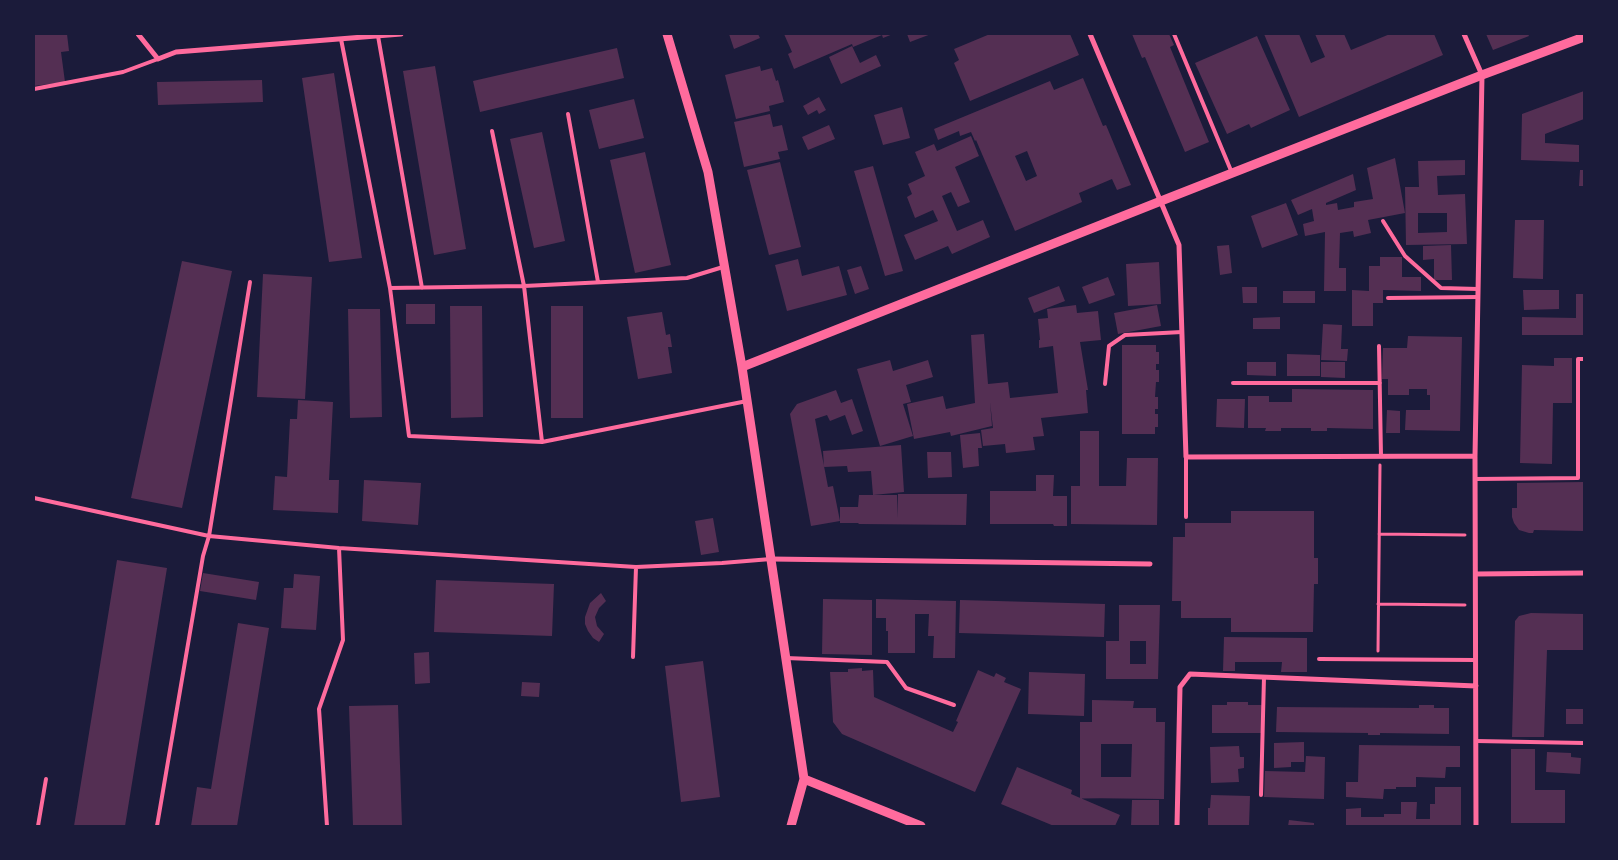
<!DOCTYPE html>
<html>
<head>
<meta charset="utf-8">
<style>
	body { margin:0 }
	#map { position:relative; width:1618px; height:860px; overflow:hidden; background:#1b1b3a; font-family:"Sofia Sans Condensed",sans-serif }
	canvas { display:block }
	.frame { position:absolute; inset:0; border:35px solid #1b1b3a; pointer-events:none }
</style>
</head>
<body>
<div id="map">
<canvas width="1618" height="860"></canvas>
<div class="frame"></div>
</div>
<script>
const ctx = document.querySelector('canvas').getContext('2d');
ctx.lineJoin = 'round';
function fill(path, color) {
  ctx.fillStyle = color;
  ctx.fill(path, 'evenodd');
}
function toPath(rows) {
  const path = new Path2D();
  for (const r of rows) {
    path.moveTo(r[0], r[1]);
    for (let i = 2; i < r.length; i += 2) path.lineTo(r[i], r[i + 1]);
  }
  return path;
}
function stroke(path, color, width, dash) {
  ctx.strokeStyle = color;
  ctx.lineWidth = width;
  ctx.lineCap = dash ? 'butt' : 'round';
  ctx.setLineDash(dash || []);
  ctx.stroke(path);
}
fill(toPath([
	[34,34,67,34,69,51,61,52,65,82,34,86],
	[729,34,758,34,760,38,734,49],
	[784,34,893,34,883,38,882,35,853,47,852,44,794,69,788,54,792,52],
	[907,34,931,34,910,42],
	[990,34,1070,34,1079,55,970,101,954,63,959,60,954,49],
	[1132,34,1169,34,1174,45,1170,47,1209,142,1185,152,1145,57,1142,58],
	[1264,34,1299,34,1311,63,1325,57,1315,34,1344,34,1351,50,1390,34,1434,34,1443,55,1299,117],
	[1486,34,1528,34,1529,36,1493,50],
	[1257,36,1290,110,1251,128,1249,124,1227,134,1195,63],
	[852,46,860,63,876,55,881,66,841,84,829,57],
	[617,48,624,78,480,112,473,81],
	[435,66,466,249,434,255,403,71],
	[760,66,761,71,772,68,776,81,778,80,784,102,769,106,770,111,736,119,725,75],
	[334,73,362,258,329,262,302,78],
	[1083,78,1103,126,1106,125,1131,185,1117,190,1112,179,1079,193,1082,202,1015,231,976,140,975,141,971,132,960,136,959,131,938,140,934,129,1050,81,1054,90],
	[1027,151,1037,176,1026,181,1015,156],
	[262,80,263,102,158,105,157,82],
	[1584,91,1584,119,1545,134,1545,143,1579,145,1579,162,1521,160,1522,114],
	[819,97,826,110,819,114,817,110,808,115,803,106],
	[634,99,644,138,599,149,589,110],
	[902,107,910,138,883,145,874,115],
	[770,114,773,127,782,125,788,150,778,152,780,159,744,167,734,122],
	[829,125,835,139,808,150,802,137],
	[542,132,565,241,534,248,510,139],
	[971,136,979,156,955,167,970,202,958,207,951,192,942,196,957,231,983,220,990,237,952,254,948,246,915,260,904,235,938,221,933,210,915,218,907,197,912,194,908,184,925,176,915,152,934,144,937,151],
	[645,152,671,265,635,273,610,160],
	[1395,158,1405,213,1368,220,1371,233,1354,237,1353,231,1340,233,1339,268,1346,268,1346,291,1324,291,1325,232,1305,236,1303,224,1314,221,1312,209,1298,215,1291,200,1353,174,1356,190,1326,203,1326,205,1337,203,1338,210,1354,207,1354,202,1373,199,1367,168],
	[1465,160,1465,175,1437,176,1438,195,1465,194,1467,244,1406,245,1405,187,1419,187,1418,161],
	[1418,213,1447,213,1447,232,1418,233],
	[780,162,801,247,769,255,747,170],
	[873,166,903,271,885,276,854,171],
	[1580,170,1584,170,1584,186,1579,186],
	[1286,203,1298,235,1262,248,1251,216],
	[1515,220,1544,220,1543,279,1513,278],
	[1229,245,1232,273,1220,275,1217,246],
	[1451,245,1452,280,1434,280,1434,259,1423,260,1423,246],
	[1380,257,1402,257,1402,277,1421,277,1421,291,1383,290,1383,303,1373,303,1373,326,1352,326,1352,290,1369,291,1369,266,1380,266],
	[798,259,802,276,839,266,847,295,787,311,775,265],
	[182,261,232,271,182,508,131,498],
	[1159,262,1161,304,1128,306,1126,264],
	[861,266,869,289,855,294,847,270],
	[263,274,312,277,305,399,257,397],
	[1108,277,1115,295,1089,304,1082,287],
	[1059,286,1065,301,1034,313,1028,298],
	[1242,287,1257,287,1257,303,1243,303],
	[1523,290,1559,290,1559,309,1524,310],
	[1283,291,1315,291,1315,303,1283,303],
	[1576,294,1584,294,1584,335,1522,335,1522,317,1576,318],
	[406,304,435,304,435,324,406,324],
	[1076,305,1077,313,1098,311,1101,340,1080,342,1088,390,1086,390,1088,413,1041,418,1044,436,1033,437,1035,450,1006,453,1005,444,983,446,981,430,993,428,990,402,992,426,951,436,950,432,914,439,907,404,943,396,946,409,975,403,971,335,984,334,988,384,1008,382,1010,398,1058,393,1053,346,1039,348,1039,340,1040,340,1038,319,1048,318,1047,309],
	[1157,305,1161,326,1118,334,1114,313],
	[450,306,482,306,483,417,451,418],
	[551,306,583,306,583,418,551,418],
	[348,309,380,309,382,417,350,418],
	[662,312,666,335,670,334,672,347,668,347,672,373,638,379,627,317],
	[1280,317,1280,329,1253,329,1253,318],
	[1323,324,1342,325,1341,349,1348,349,1347,361,1321,360],
	[1408,336,1462,337,1460,431,1405,430,1406,410,1430,410,1430,395,1427,395,1427,389,1409,389,1409,395,1388,395,1388,379,1382,379,1383,348,1407,348],
	[1122,345,1156,345,1156,352,1159,352,1159,364,1156,364,1156,370,1159,370,1159,382,1156,382,1155,397,1158,397,1158,409,1155,409,1155,414,1158,414,1158,427,1155,427,1155,434,1122,434],
	[1287,354,1320,355,1320,376,1287,376],
	[1554,358,1572,358,1572,403,1553,403,1552,464,1520,463,1522,365,1554,366],
	[890,360,893,371,928,360,933,377,906,385,911,402,903,404,913,436,880,446,857,369],
	[1247,362,1276,362,1276,376,1247,375],
	[1321,362,1345,362,1345,378,1321,377],
	[1292,389,1373,390,1373,429,1327,428,1327,431,1311,431,1311,428,1281,428,1281,431,1265,431,1266,428,1248,428,1248,396,1269,396,1269,402,1292,402],
	[836,390,841,403,852,399,863,431,852,435,845,415,830,421,827,415,815,419,828,487,833,486,840,521,811,526,790,414,797,404],
	[1217,399,1245,399,1244,428,1216,427],
	[298,400,333,402,329,480,339,480,338,513,273,510,275,476,287,477,290,419,297,419],
	[1387,410,1400,411,1400,433,1386,433],
	[1080,431,1099,431,1099,486,1126,486,1127,458,1158,458,1157,525,1071,524,1071,486,1080,486],
	[980,433,982,448,978,448,979,466,963,468,960,435],
	[901,445,904,492,873,495,871,471,848,472,847,466,824,467,823,451],
	[927,452,951,452,952,477,928,478],
	[1036,475,1054,475,1053,496,1067,496,1067,526,1054,526,1053,524,990,524,990,491,1036,491],
	[364,480,421,483,418,525,362,521],
	[1584,482,1584,531,1534,530,1533,533,1529,533,1519,530,1514,523,1512,517,1512,508,1517,508,1517,483],
	[898,494,967,494,966,525,859,524,858,523,840,523,840,507,858,507,859,495,897,495,897,518],
	[1231,511,1314,511,1314,558,1318,558,1318,584,1314,584,1313,632,1231,632,1231,618,1181,618,1181,601,1172,601,1173,537,1185,537,1185,523,1231,523],
	[713,518,719,552,701,555,695,521],
	[117,560,167,568,125,826,74,826],
	[203,573,259,582,256,600,200,591],
	[294,574,320,576,316,630,281,628,284,588,293,588],
	[436,580,554,584,552,636,434,632],
	[601,593,606,601,599,608,595,617,597,626,604,634,599,642,593,638,588,631,585,624,585,617,590,603],
	[823,599,872,600,872,655,822,654],
	[876,599,956,601,955,658,933,658,934,636,928,636,929,614,915,614,915,653,888,653,888,631,886,631,886,618,876,618],
	[960,600,1105,604,1104,637,959,633],
	[1119,605,1160,605,1158,679,1106,679,1106,641,1119,641],
	[1130,641,1146,641,1146,664,1130,664],
	[1531,613,1584,614,1584,650,1547,650,1544,737,1512,737,1515,621,1519,616],
	[238,623,269,628,237,826,191,826,197,787,211,789],
	[1224,637,1307,638,1307,672,1281,672,1282,662,1235,662,1235,671,1223,671],
	[429,652,430,683,415,684,414,653],
	[703,661,720,797,681,802,665,666],
	[862,668,862,671,873,670,874,697,953,732,958,722,956,721,978,670,994,677,996,673,1006,678,1004,682,1021,689,975,792,842,734,833,722,830,672,848,672,848,669],
	[1029,672,1085,674,1084,716,1028,714],
	[522,682,540,683,539,697,521,696],
	[1092,700,1134,701,1133,708,1156,708,1156,722,1165,722,1164,799,1080,798,1080,722,1092,722],
	[1101,744,1132,744,1131,777,1101,777],
	[1227,702,1248,702,1248,705,1262,705,1262,733,1212,733,1212,705,1227,705],
	[398,705,402,826,353,826,349,706],
	[1419,705,1434,705,1434,708,1449,708,1449,734,1380,733,1380,735,1368,735,1368,733,1276,732,1277,707,1419,708],
	[1566,709,1584,709,1584,724,1566,724],
	[1304,742,1304,762,1291,762,1291,767,1274,768,1274,743],
	[1359,745,1460,746,1460,767,1446,767,1445,778,1416,777,1416,787,1396,787,1396,789,1384,789,1383,799,1346,797,1346,782,1358,782],
	[1239,746,1240,757,1244,757,1244,768,1238,769,1239,782,1211,783,1210,747],
	[1511,749,1535,749,1535,790,1565,790,1565,823,1511,823],
	[1547,752,1571,753,1571,757,1581,758,1580,774,1546,772],
	[1306,756,1325,757,1324,799,1264,797,1265,771,1305,772],
	[1017,767,1072,790,1071,794,1120,815,1115,826,1054,826,1001,804],
	[1435,787,1461,787,1461,826,1346,826,1346,809,1361,808,1361,817,1384,817,1384,814,1401,814,1401,802,1417,802,1416,819,1430,819,1430,804,1435,804],
	[1211,795,1250,796,1249,826,1208,826,1208,808,1210,808],
	[1132,800,1159,800,1159,826,1131,826],
	[1289,820,1314,823,1314,826,1288,826]
]), '#542f53');
stroke(toPath([
	[1379,534,1465,535],
	[1378,604,1465,605],
	[1378,651,1380,465]
]), '#ff6b9d', 3);
stroke(toPath([
	[1174,34,1232,173],
	[378,36,422,288],
	[341,39,390,288,409,436,542,442,747,401],
	[34,89,123,72,158,59],
	[568,114,598,282],
	[492,131,524,286,542,442],
	[1383,221,1405,256,1441,288,1478,289],
	[390,288,524,286,687,278,723,267],
	[1388,298,1478,297],
	[1379,346,1381,456],
	[1233,383,1380,383],
	[1105,384,1109,346,1125,335,1182,332],
	[1475,479,1578,478,1578,359,1584,359],
	[34,498,209,536,339,548,636,567,722,563,771,559],
	[1186,517,1186,457],
	[633,657,636,567],
	[786,658,887,662,906,688,954,705],
	[1319,659,1476,660],
	[1476,741,1584,743],
	[1261,795,1264,677],
	[38,826,46,779],
	[157,826,203,556,209,536,250,282],
	[327,826,319,709,343,640,339,548]
]), '#ff6b9d', 4);
stroke(toPath([
	[138,34,158,59,176,52,401,34],
	[1090,34,1179,245,1186,457,1475,456],
	[1464,34,1482,75,1475,456,1476,826],
	[771,559,1150,564],
	[1476,574,1584,573],
	[1177,826,1180,687,1190,674,1476,686]
]), '#ff6b9d', 5);
stroke(toPath([
	[667,34,708,172,742,367,804,779,791,826],
	[742,367,1161,201,1482,75,1584,37],
	[804,779,921,826]
]), '#ff6b9d', 9);
</script>
</body>
</html>
